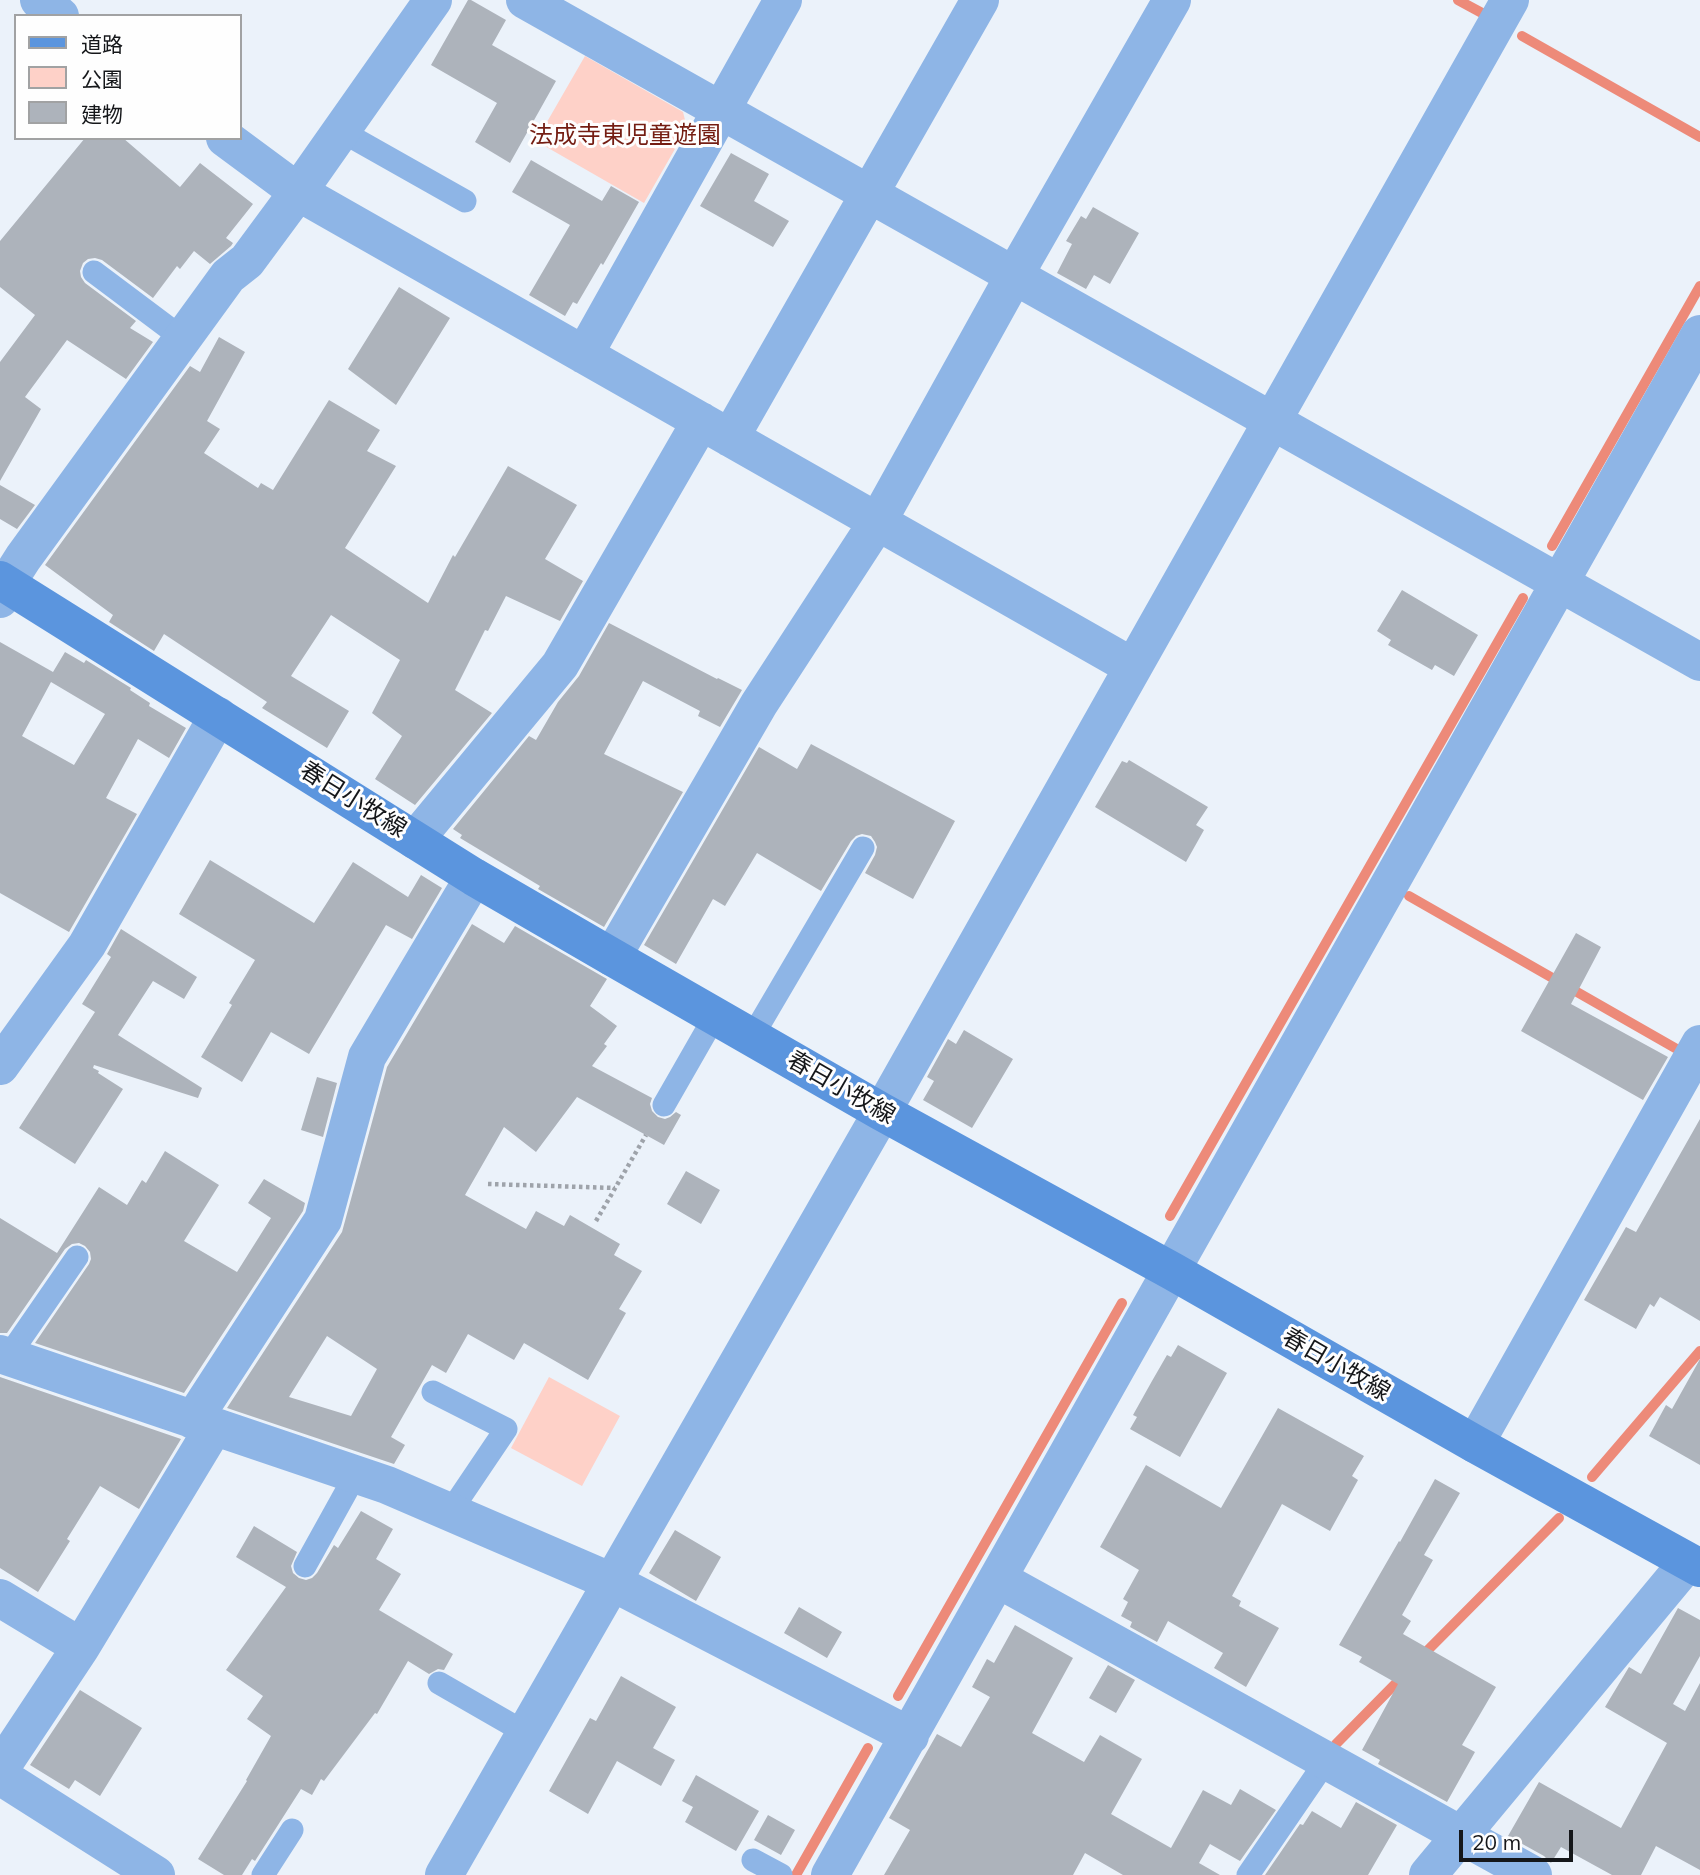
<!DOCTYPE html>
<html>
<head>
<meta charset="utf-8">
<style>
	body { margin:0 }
	#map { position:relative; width:1700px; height:1875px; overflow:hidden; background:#ebf2fa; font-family:Mulish,"Noto Sans JP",sans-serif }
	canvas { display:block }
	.legend { position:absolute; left:14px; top:14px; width:228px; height:126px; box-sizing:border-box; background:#fefefe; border:2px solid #a1a2a3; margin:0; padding:9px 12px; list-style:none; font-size:21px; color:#15171a }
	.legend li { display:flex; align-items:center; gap:14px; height:35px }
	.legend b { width:35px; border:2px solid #a1a2a3 }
	.scale { position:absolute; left:1459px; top:1830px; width:114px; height:32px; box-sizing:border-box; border:4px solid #15171a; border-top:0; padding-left:9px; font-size:21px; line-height:24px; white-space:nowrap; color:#15171a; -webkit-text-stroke:5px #fefefe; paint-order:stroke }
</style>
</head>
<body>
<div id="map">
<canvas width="1700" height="1875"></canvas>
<ul class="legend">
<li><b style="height:9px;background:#5b95de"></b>道路</li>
<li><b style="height:19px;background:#fed1c8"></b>公園</li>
<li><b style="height:19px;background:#adb3bb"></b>建物</li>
</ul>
<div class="scale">20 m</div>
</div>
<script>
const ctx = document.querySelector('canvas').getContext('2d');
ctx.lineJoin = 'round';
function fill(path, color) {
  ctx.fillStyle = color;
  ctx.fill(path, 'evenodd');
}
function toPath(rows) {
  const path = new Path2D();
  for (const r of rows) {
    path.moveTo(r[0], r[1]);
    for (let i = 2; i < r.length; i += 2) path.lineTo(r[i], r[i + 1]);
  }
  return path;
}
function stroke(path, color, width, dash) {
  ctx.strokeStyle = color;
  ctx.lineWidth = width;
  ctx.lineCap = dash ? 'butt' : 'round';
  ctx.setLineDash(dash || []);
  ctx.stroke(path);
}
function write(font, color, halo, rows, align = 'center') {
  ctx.font = font + ' Mulish,"Noto Sans JP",sans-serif';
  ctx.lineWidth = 6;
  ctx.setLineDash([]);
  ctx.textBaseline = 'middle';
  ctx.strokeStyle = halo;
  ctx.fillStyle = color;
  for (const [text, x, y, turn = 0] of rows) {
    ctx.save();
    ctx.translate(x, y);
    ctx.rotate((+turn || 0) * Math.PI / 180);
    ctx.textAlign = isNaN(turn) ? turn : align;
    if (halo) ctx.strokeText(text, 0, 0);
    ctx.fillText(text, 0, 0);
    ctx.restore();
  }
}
fill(toPath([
	[585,56,683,112,687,128,644,203,536,141],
	[549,1377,620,1416,582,1486,511,1448]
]), '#fed1c8');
stroke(toPath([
	[1458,0,1482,13],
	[1522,36,1700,137],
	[1552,546,1700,286],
	[1409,896,1675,1048],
	[1170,1216,1523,598],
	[1592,1477,1700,1351],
	[1421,1657,1559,1518],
	[898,1696,1122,1303],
	[1336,1744,1405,1674],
	[796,1875,868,1748]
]), '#ed8a79', 10);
fill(toPath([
	[468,0,471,0,506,20,492,45,556,81,510,163,475,142,497,103,431,65],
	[85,138,123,138,180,187,200,163,253,204,226,238,233,243,231,246,210,264,194,251,180,269,177,266,153,298,102,260,95,258,88,259,83,263,80,271,81,277,85,283,136,321,130,328,153,342,126,379,67,340,25,397,41,409,0,481,0,362,35,315,0,287,0,241],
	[731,153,769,174,754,201,789,221,773,247,700,206],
	[531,160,602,201,611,186,639,202,603,265,601,263,577,304,573,302,565,316,529,295,570,225,512,192],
	[1093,207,1139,233,1110,284,1094,275,1086,289,1057,273,1072,244,1066,241,1081,216,1086,219],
	[399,287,450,318,396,405,348,369],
	[219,337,245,352,207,421,220,429,204,453,258,488,261,483,273,490,329,400,380,430,367,451,396,466,345,548,428,603,453,555,455,557,508,466,577,505,545,559,583,581,560,621,506,596,488,631,485,630,455,690,492,713,415,805,375,779,402,736,372,713,400,660,331,615,291,676,349,711,327,748,262,708,267,702,164,634,154,651,109,622,113,615,45,565,190,366,200,372],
	[0,485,35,505,17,529,0,519],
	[1402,590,1478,635,1454,676,1435,665,1432,670,1388,645,1391,640,1377,631],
	[609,623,717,679,718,678,742,690,720,727,698,716,700,711,643,681,604,754,683,792,604,927,538,889,540,886,460,838,462,835,453,829,529,736,536,740,558,702,579,676],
	[0,642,53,672,65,652,84,663,86,660,131,688,130,690,150,703,149,706,186,728,169,758,138,739,106,798,137,814,69,932,0,893],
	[51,682,105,714,74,765,22,736],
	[811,744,955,821,913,899,865,873,875,855,877,847,875,842,871,836,862,834,856,836,851,841,821,891,757,853,725,906,713,899,676,964,644,945,759,747,797,769],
	[1129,760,1208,807,1196,825,1204,830,1186,862,1095,807,1122,761,1127,763],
	[210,860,314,923,353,862,408,897,421,875,442,888,412,939,386,925,309,1054,271,1032,242,1082,201,1057,232,1005,229,1003,255,960,179,914],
	[472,924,504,943,515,926,607,979,590,1006,617,1026,604,1044,607,1046,592,1066,652,1098,650,1104,652,1111,658,1117,665,1119,670,1117,676,1112,681,1115,664,1145,577,1097,536,1152,504,1127,465,1195,526,1229,536,1211,564,1226,570,1215,620,1244,614,1255,642,1271,619,1309,626,1313,588,1380,524,1343,514,1360,468,1334,446,1373,432,1365,391,1437,405,1445,394,1464,227,1408,342,1232,387,1067],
	[327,1336,377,1369,351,1416,289,1397],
	[121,929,197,977,184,999,153,981,118,1035,202,1088,198,1098,94,1065,93,1068,99,1071,98,1073,123,1089,75,1164,19,1128,95,1012,82,1004,111,957,107,954],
	[1576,933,1601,947,1571,1004,1668,1057,1643,1100,1521,1031],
	[964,1030,1013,1059,972,1128,923,1100,934,1081,927,1077,948,1039,956,1044],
	[317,1077,337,1083,323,1137,301,1130],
	[1700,1119,1700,1321,1660,1297,1654,1307,1650,1304,1636,1329,1584,1300,1626,1227,1636,1232],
	[165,1151,219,1185,184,1241,237,1272,271,1218,248,1203,264,1179,305,1203,303,1211,184,1393,35,1343,89,1264,91,1259,90,1252,85,1246,79,1243,72,1244,65,1249,7,1333,0,1333,0,1218,57,1253,99,1187,127,1205,142,1180,146,1183],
	[686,1171,720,1190,701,1224,667,1204],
	[1178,1345,1227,1373,1180,1457,1130,1429,1137,1417,1133,1415,1152,1381,1167,1355,1171,1357],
	[1700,1359,1700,1465,1649,1436,1666,1405,1672,1409],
	[0,1377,181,1439,139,1509,100,1486,67,1539,70,1541,38,1592,0,1568],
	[1278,1408,1364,1456,1352,1476,1358,1480,1330,1531,1282,1504,1232,1596,1241,1601,1239,1606,1279,1628,1246,1687,1214,1668,1223,1653,1168,1621,1157,1642,1130,1627,1132,1622,1121,1616,1128,1602,1123,1599,1139,1570,1100,1547,1146,1465,1221,1508],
	[1435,1479,1460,1493,1424,1555,1433,1560,1402,1615,1411,1621,1403,1634,1496,1687,1462,1745,1475,1752,1447,1802,1378,1764,1380,1760,1362,1750,1398,1684,1359,1662,1362,1657,1339,1645,1399,1541,1400,1542],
	[361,1511,393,1529,376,1559,401,1574,379,1610,453,1654,444,1670,438,1669,429,1674,408,1661,377,1714,375,1713,324,1781,321,1779,312,1795,301,1789,255,1861,252,1859,242,1875,224,1875,198,1859,247,1781,246,1780,271,1736,247,1719,263,1696,226,1670,286,1587,236,1557,254,1526,297,1552,291,1566,293,1573,299,1578,306,1580,312,1578,317,1573,334,1545,338,1548],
	[675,1530,721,1557,696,1601,649,1573],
	[799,1607,842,1632,827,1658,784,1633],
	[1678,1608,1700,1620,1700,1656,1673,1704,1685,1711,1700,1683,1700,1870,1656,1846,1641,1875,1612,1875,1561,1847,1551,1863,1544,1856,1508,1836,1539,1782,1621,1828,1667,1743,1605,1707,1629,1667,1641,1674],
	[1015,1625,1073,1658,1032,1733,1084,1762,1100,1735,1142,1759,1111,1814,1171,1848,1203,1790,1231,1805,1240,1789,1276,1810,1240,1861,1210,1844,1199,1863,1220,1875,1123,1875,1085,1853,1073,1875,884,1875,910,1830,889,1818,937,1734,961,1747,990,1697,972,1687,987,1659,994,1663],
	[1108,1665,1135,1680,1116,1713,1089,1698],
	[621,1676,676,1707,653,1748,675,1760,661,1786,617,1761,588,1814,549,1791,590,1718,596,1721],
	[80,1690,142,1728,100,1796,75,1780,69,1789,30,1765],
	[696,1775,759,1811,736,1851,685,1822,693,1807,682,1801],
	[1356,1802,1397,1825,1368,1875,1265,1875,1300,1824,1303,1825,1312,1811,1341,1828],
	[768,1815,795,1830,781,1855,754,1840]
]), '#adb3bb');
stroke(toPath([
	[488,1184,615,1188],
	[596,1221,646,1135]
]), '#9ea3aa', 4.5, [3.5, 3.5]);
stroke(toPath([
	[341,131,465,201],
	[94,272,182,338],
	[752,1037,863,848],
	[664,1105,715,1016],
	[8,1357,77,1257],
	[433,1392,506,1429,450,1512],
	[305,1566,356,1474],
	[439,1683,526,1733],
	[753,1860,781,1875],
	[263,1875,292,1830],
	[1248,1875,1326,1761]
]), '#8eb5e6', 23);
stroke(toPath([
	[39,0,60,16],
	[525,0,1700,662],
	[225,138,298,192,1133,667],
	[584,355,783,0],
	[730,438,980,0],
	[0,599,7,583,23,558,228,276,247,261,298,192,433,0],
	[415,840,560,665,701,421],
	[612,957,759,704,878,521,1014,276,1172,0],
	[0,1066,87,945,218,716],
	[0,1354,387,1485,612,1582,910,1736],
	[193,1420,323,1220,367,1057,474,877],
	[1475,1444,1700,1044],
	[998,1579,1533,1875],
	[0,1598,81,1647],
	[0,1769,81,1647,214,1427],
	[0,1776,156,1875],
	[444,1875,882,1112,1510,0],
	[830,1875,1700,334],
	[1428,1875,1688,1562]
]), '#8eb5e6', 38);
stroke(toPath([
	[0,580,474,877,612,957,882,1112,1172,1271,1475,1444,1700,1568]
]), '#5b95de', 38);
write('24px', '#741d12', '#fefefe', [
	["法成寺東児童遊園",625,136]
]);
write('24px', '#15171a', '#fefefe', [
	["春日小牧線",353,800,32],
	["春日小牧線",841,1088,30],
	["春日小牧線",1336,1365,30]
]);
</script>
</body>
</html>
